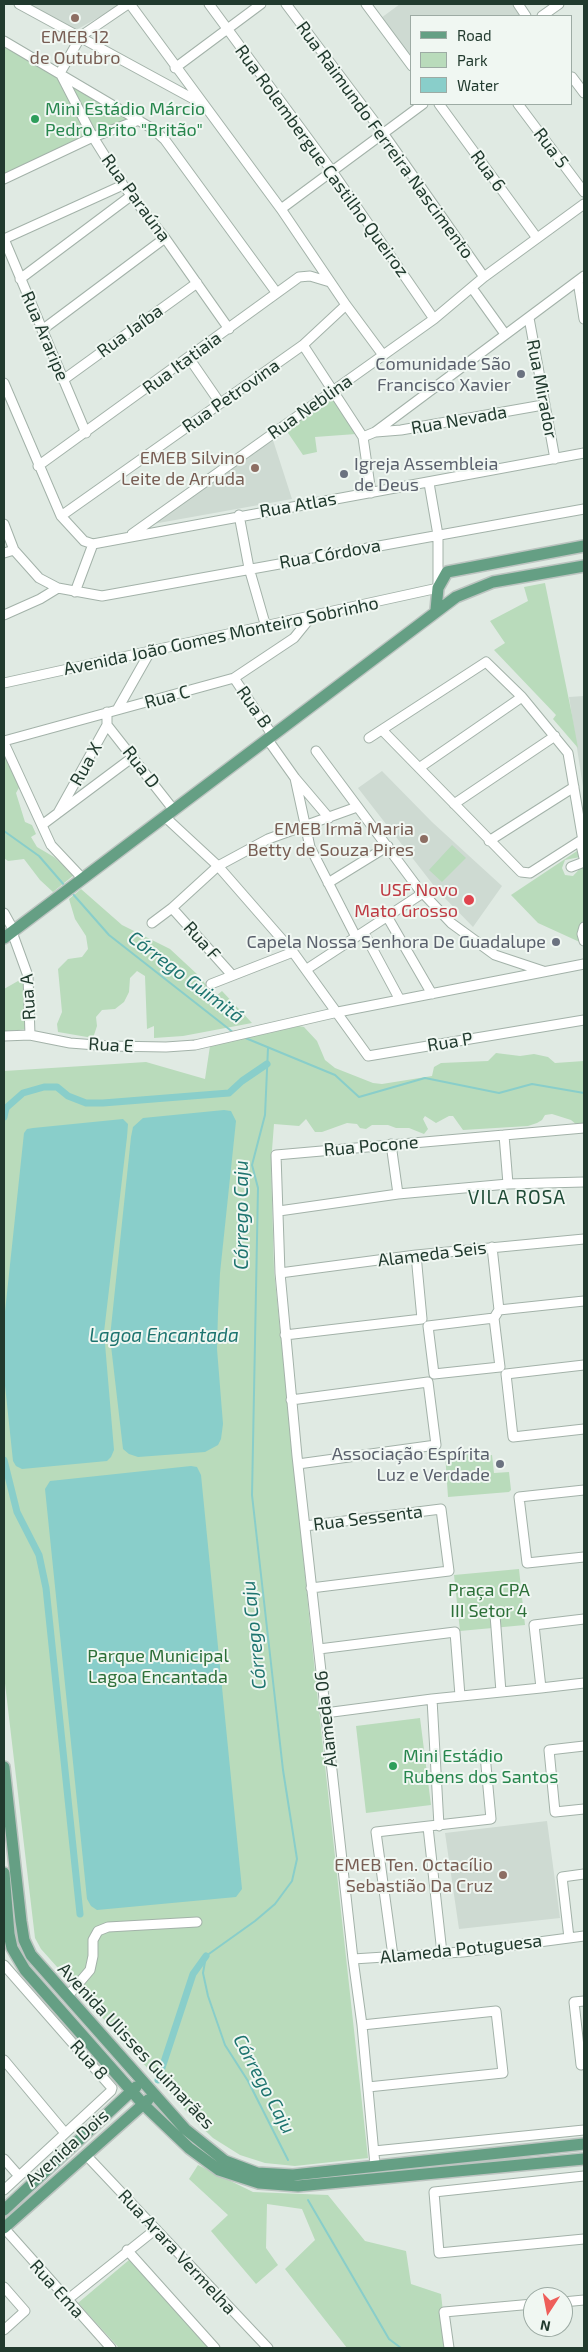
<!DOCTYPE html>
<html>
<head>
<meta charset="utf-8">
<style>
	body { margin:0 }
	#map { position:relative; width:588px; height:2352px; overflow:hidden; background:#e0eae3; font-family:"Exo 2",sans-serif }
	canvas { display:block }
	.frame { position:absolute; inset:0; border:5px solid #213a2e; pointer-events:none }
	.legend { position:absolute; left:410px; top:15px; width:162px; height:90px; box-sizing:border-box; background:#f0f7f2; border:1px solid #9daba4; margin:0; padding:6px 9px; list-style:none; font-size:15px; color:#213a2e }
	.legend li { display:flex; align-items:center; gap:10px; height:25px }
	.legend b { width:25px; border:1px solid #9daba4 }
	.north { position:absolute; left:523px; top:2287px; width:50px; height:50px; box-sizing:border-box; background:#f0f7f2; border:1px solid #9daba4; border-radius:50%; rotate:191deg; font-size:14px; font-weight:700; line-height:20px; text-align:center; color:#213a2e }
	.north::after { content:''; display:block; margin:auto; width:18px; height:22px; background:#ee5e5a; clip-path:polygon(50% 0,100% 100%,50% 72%,0 100%) }
</style>
</head>
<body>
<div id="map">
<canvas width="588" height="2352"></canvas>
<div class="frame"></div>
<ul class="legend">
<li><b style="height:6px;background:#659f84"></b>Road</li>
<li><b style="height:14px;background:#b9dbbb"></b>Park</li>
<li><b style="height:14px;background:#89ceca"></b>Water</li>
</ul>
<div class="north">N</div>
</div>
<script>
const ctx = document.querySelector('canvas').getContext('2d');
ctx.lineJoin = 'round';
function fill(path, color) {
  ctx.fillStyle = color;
  ctx.fill(path, 'evenodd');
}
function toPath(rows) {
  const path = new Path2D();
  for (const r of rows) {
    path.moveTo(r[0], r[1]);
    for (let i = 2; i < r.length; i += 2) path.lineTo(r[i], r[i + 1]);
  }
  return path;
}
function stroke(path, color, width, dash) {
  ctx.strokeStyle = color;
  ctx.lineWidth = width;
  ctx.lineCap = dash ? 'butt' : 'round';
  ctx.setLineDash(dash || []);
  ctx.stroke(path);
}
function write(font, color, halo, rows, align = 'center') {
  ctx.font = font + ' "Exo 2",sans-serif';
  ctx.lineWidth = 4;
  ctx.setLineDash([]);
  ctx.textBaseline = 'middle';
  ctx.strokeStyle = halo;
  ctx.fillStyle = color;
  for (const [text, x, y, turn = 0] of rows) {
    ctx.save();
    ctx.translate(x, y);
    ctx.rotate((+turn || 0) * Math.PI / 180);
    ctx.textAlign = isNaN(turn) ? turn : align;
    if (halo) ctx.strokeText(text, 0, 0);
    ctx.fillText(text, 0, 0);
    ctx.restore();
  }
}
fill(toPath([
	[25,4,117,4,119,6,76,30],
	[400,4,512,4,522,16,412,16,412,59,381,18],
	[272,437,292,499,153,524],
	[584,696,584,793,569,697],
	[382,771,432,822,502,886,473,927,438,891,358,788],
	[547,1821,560,1918,459,1929,445,1833]
]), '#cedad2');
fill(toPath([
	[4,45,56,74,87,136,4,175],
	[69,85,131,119,94,133],
	[331,395,356,434,315,437,317,452,303,455,284,427],
	[545,583,572,715,578,748,553,719,556,715,494,650,505,643,490,621,528,601,524,587],
	[4,754,20,786,16,793,25,822,32,825,36,834,31,837,37,847,54,857,74,875,53,892,40,880,24,859,8,861,4,858],
	[452,845,466,858,442,882,429,870],
	[577,851,578,854,581,853,580,857,565,860,562,868,565,875,573,876,584,864,584,944,538,923,511,895],
	[81,889,122,925,170,949,198,975,207,986,208,992,216,996,222,991,252,1023,183,1036,154,1038,154,1026,147,1029,145,976,137,971,130,978,129,992,124,1002,115,1009,102,1010,96,1017,97,1026,93,1038,58,1032,57,1024,62,1012,58,969,68,959,82,957,88,949,86,936,75,919,69,899],
	[25,977,27,1029,4,1032,4,989],
	[299,1026,304,1027,317,1041,325,1060,335,1068,373,1083,382,1084,432,1076,434,1067,441,1063,488,1061,496,1053,520,1056,534,1054,548,1057,555,1063,584,1061,584,1125,577,1125,571,1120,552,1114,545,1115,542,1120,537,1123,528,1126,463,1130,453,1116,449,1116,436,1123,425,1116,423,1119,428,1129,424,1134,409,1128,396,1128,388,1125,372,1125,366,1129,360,1128,357,1124,347,1123,322,1132,315,1132,306,1119,299,1126,274,1124,271,1163,274,1270,316,1683,368,2158,295,2166,265,2163,240,2155,213,2138,195,2121,133,2052,41,1949,35,1938,4,1675,4,1071,146,1062,205,1079,210,1046],
	[481,1449,482,1456,492,1455,494,1473,509,1472,511,1490,509,1492,448,1497,445,1453],
	[519,1569,525,1625,460,1631,454,1575],
	[420,1718,431,1805,366,1813,356,1726],
	[198,2165,253,2192,328,2195,365,2241,406,2251,411,2284,441,2294,447,2348,347,2348,285,2269,315,2240,302,2209,267,2204,266,2248,278,2265,256,2284,211,2231,228,2215,189,2179],
	[129,2260,209,2348,119,2348,78,2303]
]), '#b9dbbb');
fill(toPath([
	[224,1110,231,1111,236,1121,220,1273,218,1313,217,1349,223,1424,221,1439,218,1445,205,1452,138,1457,129,1454,123,1449,110,1337,131,1137,133,1127,143,1118],
	[123,1119,128,1124,127,1137,104,1332,114,1450,111,1457,107,1461,22,1469,16,1466,13,1461,4,1376,4,1321,24,1133,27,1129,33,1128],
	[191,1466,197,1467,201,1475,242,1889,236,1897,97,1910,91,1906,87,1899,45,1489,50,1481]
]), '#89ceca');
stroke(toPath([
	[4,831,39,856,65,886],
	[72,893,109,935,234,1033],
	[243,1037,335,1075,359,1097,425,1078,499,1093,532,1084,584,1093],
	[268,1048,265,1115,252,1165,258,1188,252,1495,283,1770,297,1859,292,1881,275,1904,255,1921,206,1956,203,1973,208,1996,225,2045,248,2081,288,2160],
	[308,2200,389,2339,401,2348]
]), '#89ceca', 2);
stroke(toPath([
	[4,1117,6,1108,23,1093,44,1087,57,1087,68,1096,86,1103,103,1103,229,1093,242,1081,267,1064],
	[4,1460,17,1512,39,1555,46,1588,80,1914],
	[158,2080,193,1974,206,1956]
]), '#89ceca', 7);
const minor = toPath([
	[19,4,199,102],
	[130,4,281,209,346,305,383,355],
	[209,4,332,171,434,319],
	[286,4,383,133,484,277],
	[366,4,412,66],
	[518,4,526,16],
	[542,16,559,4],
	[4,41,153,129,165,140,276,292],
	[175,68,261,4],
	[60,73,93,137,123,185,165,238,229,329],
	[60,73,81,36,128,4],
	[572,77,584,93],
	[439,104,537,238],
	[518,104,584,192],
	[4,179,93,137,139,120],
	[281,209,423,104],
	[20,279,132,195],
	[578,281,584,319],
	[472,288,505,334],
	[529,318,555,459],
	[42,330,165,238],
	[303,345,363,437,371,493],
	[189,358,220,403],
	[63,380,197,283],
	[4,383,61,516,84,541,93,544,584,453],
	[376,432,401,430,543,405],
	[86,433,4,239,123,185],
	[363,437,375,432,584,276],
	[38,466,299,277,310,276,330,282],
	[239,515,249,568,266,627],
	[61,516,303,345,346,305],
	[4,524,14,550,39,578,58,588,102,596,584,509],
	[132,534,434,319,484,277,584,204],
	[4,553,14,550],
	[75,592,93,544],
	[4,615,40,599,58,588],
	[234,678,273,736],
	[4,683,438,588,438,535,429,483],
	[117,710,151,650],
	[107,725,173,809],
	[382,730,521,872,530,873,583,839],
	[369,738,486,662,522,697,568,753,583,841],
	[268,740,295,778,329,818],
	[4,741,234,678,294,638,311,617],
	[4,743,51,845,83,879],
	[316,751,418,888,451,923,495,955,543,971],
	[419,768,522,697],
	[295,778,310,847,356,937],
	[454,804,555,736],
	[58,813,107,725,107,712],
	[164,816,218,866,293,952,368,1056,584,1020],
	[42,825,133,757],
	[489,841,574,787],
	[584,842,581,845,584,858],
	[571,867,584,862],
	[328,883,388,846],
	[172,908,232,975],
	[4,913,14,931],
	[388,918,432,994],
	[152,923,172,908,218,866,268,839,357,807],
	[584,927,582,934,584,941],
	[12,932,28,976,30,1035],
	[364,933,400,1000],
	[307,969,423,893],
	[211,984,293,952],
	[4,1036,30,1035,70,1043,109,1046,166,1047,195,1045,338,1012,584,964],
	[504,1135,508,1184],
	[391,1144,398,1194],
	[279,1211,398,1194,508,1184,584,1182],
	[492,1247,499,1310,584,1301],
	[280,1273,416,1255,584,1239],
	[494,1318,428,1326,434,1374,500,1367,494,1318,499,1310],
	[285,1335,422,1319,416,1255],
	[584,1365,506,1374,513,1437,584,1429],
	[291,1400,428,1382,436,1445,298,1464],
	[584,1490,519,1497,527,1563,584,1557],
	[305,1526,441,1509,449,1571,311,1588],
	[495,1615,501,1692],
	[584,1619,534,1625,541,1688,584,1683],
	[319,1649,455,1632,460,1696],
	[432,1699,439,1826],
	[325,1713,432,1699,541,1688],
	[584,1746,549,1750,555,1812,584,1809],
	[428,1827,442,1953],
	[584,1874,562,1877,569,1938,584,1936],
	[393,1956,376,1832,491,1819,485,1755],
	[353,1959,463,1952,569,1938],
	[4,1965,112,2088,111,2091,4,2190],
	[67,1997,90,1970,93,1956,93,1940,98,1931,108,1927,197,1922],
	[584,2001,574,2002,581,2065,584,2064],
	[362,2025,496,2011,503,2073,368,2087],
	[4,2060,65,2133],
	[374,2151,584,2130],
	[86,2155,268,2348],
	[4,2159,19,2176],
	[375,2165,362,2025,353,1959,297,1456,280,1273,276,1155,584,1128],
	[584,2176,434,2192,439,2253,584,2239],
	[4,2228,111,2348],
	[127,2250,215,2348],
	[4,2287,25,2311,4,2330],
	[67,2300,156,2229],
	[563,2302,584,2300],
	[449,2348,444,2312,533,2304]
]);
const major = toPath([
	[436,610,438,588,447,572,584,546],
	[4,938,456,597,493,582,584,566],
	[4,1767,21,1921,24,1940,31,1955,185,2129,225,2161,257,2173,293,2175,584,2144],
	[4,1873,9,1934,12,1948,25,1970,143,2104,189,2148,219,2170,259,2183,298,2186,584,2159],
	[4,2210,136,2087],
	[4,2228,148,2100]
]);
stroke(minor, '#a3b2a9', 11);
stroke(major, '#bcc4c0', 14);
stroke(minor, '#fff', 9);
stroke(major, '#659f84', 11);
for (const [x, y, r, color] of [
	[75,18,5,"#8d6e63"],
	[35,119,5,"#2e9e5b"],
	[521,374,5,"#6b7280"],
	[255,468,5,"#8d6e63"],
	[344,474,5,"#6b7280"],
	[424,839,5,"#8d6e63"],
	[469,900,6,"#e0444e"],
	[556,942,5,"#6b7280"],
	[500,1464,5,"#6b7280"],
	[393,1766,5,"#2e9e5b"],
	[503,1875,5,"#8d6e63"]
]) {
  const dot = new Path2D();
  dot.arc(x, y, r, 0, 2 * Math.PI);
  ctx.fillStyle = color;
  ctx.fill(dot);
  stroke(dot, '#f0f7f2', 2);
}
write('18px', '#785e54', '#f0f7f2', [
	["EMEB 12",75,37,"center"],
	["de Outubro",75,58,"center"],
	["EMEB Silvino",245,458],
	["Leite de Arruda",245,479],
	["EMEB Irmã Maria",414,829],
	["Betty de Souza Pires",414,850],
	["EMEB Ten. Octacílio",493,1865],
	["Sebastião Da Cruz",493,1886]
], 'right');
write('18px', '#27864d', '#f0f7f2', [
	["Mini Estádio Márcio",45,109],
	["Pedro Brito \"Britão\"",45,130],
	["Mini Estádio",403,1756],
	["Rubens dos Santos",403,1777]
], 'left');
write('18px', '#213a2e', '#f0f7f2', [
	["Rua Raimundo Ferreira Nascimento",385,140,54],
	["Rua 5",551,148,53],
	["Rua Rolembergue Castilho Queiroz",322,161,54],
	["Rua 6",488,171,54],
	["Rua Paraúna",136,198,54],
	["Rua Jaíba",130,331,-36],
	["Rua Araripe",45,336,67],
	["Rua Itatiaia",182,363,-36],
	["Rua Mirador",542,389,79],
	["Rua Petrovina",231,396,-35],
	["Rua Neblina",310,407,-35],
	["Rua Nevada",459,420,-10],
	["Rua Atlas",298,505,-10],
	["Rua Córdova",330,554,-10],
	["Avenida João Gomes Monteiro Sobrinho",221,636,-12],
	["Rua C",167,697,-15],
	["Rua B",254,707,55],
	["Rua X",86,764,-61],
	["Rua D",141,767,52],
	["Rua F",202,941,48],
	["Rua A",28,997,-94],
	["Rua P",450,1042,-9],
	["Rua E",111,1045,3],
	["Rua Pocone",371,1146,-5],
	["Alameda Seis",432,1254,-7],
	["Rua Sessenta",368,1518,-7],
	["Alameda 06",326,1719,-96],
	["Alameda Potuguesa",461,1949,-6],
	["Avenida Ulisses Guimarães",136,2046,47],
	["Rua 8",89,2060,48],
	["Avenida Dois",67,2148,-42],
	["Rua Arara Vermelha",177,2252,47],
	["Rua Ema",57,2289,48]
]);
write('18px', '#5b616d', '#f0f7f2', [
	["Comunidade São",511,364],
	["Francisco Xavier",511,385],
	["Igreja Assembleia",354,464,"left"],
	["de Deus",354,485,"left"],
	["Capela Nossa Senhora De Guadalupe",546,942],
	["Associação Espírita",490,1454],
	["Luz e Verdade",490,1475]
], 'right');
write('18px', '#be3a42', '#f0f7f2', [
	["USF Novo",458,890],
	["Mato Grosso",458,911]
], 'right');
write('18px', '#2c6f38', '#f0f7f2', [
	["Praça CPA",489,1590],
	["III Setor 4",489,1611],
	["Parque Municipal",158,1656],
	["Lagoa Encantada",158,1677]
]);
write('italic 19px', '#1d746f', '#f0f7f2', [
	["Córrego Guimitá",186,977,37],
	["Córrego Caju",242,1215,-90],
	["Lagoa Encantada",164,1336],
	["Córrego Caju",254,1635,-96],
	["Córrego Caju",264,2084,62]
]);
ctx.letterSpacing = '1px';
write('19px', '#1e4b36', '#f0f7f2', [
	["VILA ROSA",517,1198]
]);
ctx.letterSpacing = '0px';
</script>
</body>
</html>
